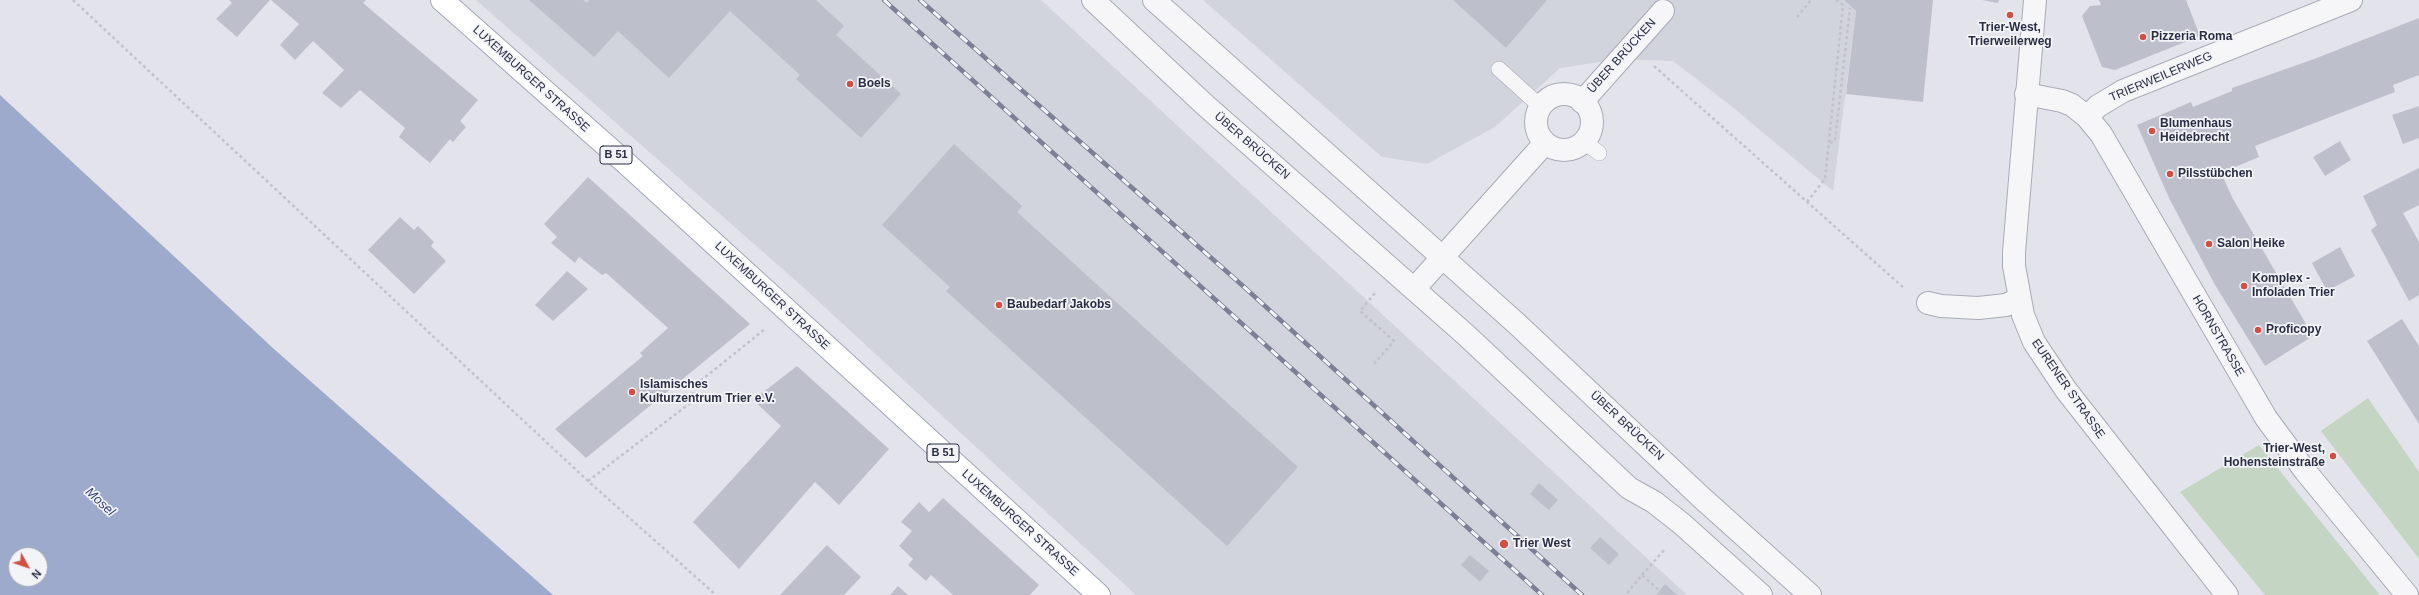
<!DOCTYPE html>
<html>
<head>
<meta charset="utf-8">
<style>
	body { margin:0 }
	#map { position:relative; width:2419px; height:595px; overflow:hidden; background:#e3e4eb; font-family:Helvetica,sans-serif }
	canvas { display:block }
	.north { position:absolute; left:8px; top:547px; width:40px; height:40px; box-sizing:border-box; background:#f3f4f8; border:1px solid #a3a5b0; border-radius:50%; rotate:130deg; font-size:11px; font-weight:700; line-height:16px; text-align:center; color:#2a2e44 }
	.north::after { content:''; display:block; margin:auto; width:14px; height:18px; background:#d24f46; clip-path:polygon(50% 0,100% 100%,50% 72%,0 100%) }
</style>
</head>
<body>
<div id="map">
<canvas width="2419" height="595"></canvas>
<div class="north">N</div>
</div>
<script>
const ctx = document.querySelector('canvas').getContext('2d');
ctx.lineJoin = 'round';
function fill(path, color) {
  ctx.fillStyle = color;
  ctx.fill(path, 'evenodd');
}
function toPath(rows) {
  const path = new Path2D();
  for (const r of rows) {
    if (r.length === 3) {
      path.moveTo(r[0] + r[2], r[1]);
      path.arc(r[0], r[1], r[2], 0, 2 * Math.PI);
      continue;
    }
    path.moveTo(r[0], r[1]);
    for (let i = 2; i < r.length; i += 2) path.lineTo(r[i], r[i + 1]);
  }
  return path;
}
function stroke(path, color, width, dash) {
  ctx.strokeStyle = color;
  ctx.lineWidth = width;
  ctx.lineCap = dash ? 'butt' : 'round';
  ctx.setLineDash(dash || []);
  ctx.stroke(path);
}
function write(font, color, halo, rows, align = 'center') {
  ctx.font = font + ' Helvetica,sans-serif';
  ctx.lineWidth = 3.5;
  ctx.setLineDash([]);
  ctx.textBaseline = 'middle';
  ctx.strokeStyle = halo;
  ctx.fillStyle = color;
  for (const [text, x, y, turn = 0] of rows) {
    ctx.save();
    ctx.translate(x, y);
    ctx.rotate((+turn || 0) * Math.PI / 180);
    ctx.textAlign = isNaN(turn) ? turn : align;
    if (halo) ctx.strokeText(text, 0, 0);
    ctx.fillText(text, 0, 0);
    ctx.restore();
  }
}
fill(toPath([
	[476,0,1041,0,1687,595,1136,595,803,287],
	[1203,0,1844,0,1856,11,1833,191,1730,105,1673,61,1620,59,1560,68,1495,127,1427,164,1382,157]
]), '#d1d3dd');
fill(toPath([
	[2368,398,2419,472,2419,559,2321,431],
	[2259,445,2380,595,2265,595,2180,492]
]), '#c4d5c4');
fill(toPath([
	[0,95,274,349,553,595,0,595],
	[16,555,40,555,40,579,16,579]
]), '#9daacc');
fill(toPath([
	[229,0,270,0,237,37,216,19,232,3],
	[271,0,366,0,363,3,478,100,460,121,466,127,453,142,450,139,430,163,399,137,405,128,360,90,341,108,322,93,344,70,313,41,295,60,280,45,299,24],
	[529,0,583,0,587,3,589,0,816,0,844,26,836,35,901,94,861,138,796,79,800,75,730,11,669,78,618,31,594,57],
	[1453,0,1547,0,1506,48],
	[1844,0,1933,0,1923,102,1846,94,1856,11],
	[1982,0,1999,0,1998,3],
	[2099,0,2186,0,2200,36,2115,70,2102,67,2082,16,2090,6,2101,5],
	[2419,18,2419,75,2393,85,2395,92,2255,146,2259,157,2221,173,2233,199,2313,336,2265,366,2215,285,2169,198,2137,125,2191,102,2193,107,2232,91,2232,88,2314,59],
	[2419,106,2419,138,2403,144,2392,115],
	[2340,141,2351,160,2325,176,2313,157],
	[954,144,1022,206,1017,212,1298,467,1227,546,946,291,950,287,882,225],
	[2419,168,2419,205,2403,213,2419,242,2419,295,2409,301,2371,230,2377,225,2363,196],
	[588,177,750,324,586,458,555,429,643,356,640,353,668,328,606,273,602,275,579,257,575,263,551,243,557,237,544,224],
	[400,217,414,230,418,226,434,242,431,246,446,261,414,294,368,250],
	[2340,247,2355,276,2327,291,2312,263],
	[567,271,588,289,553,321,535,305],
	[2402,319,2419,346,2419,424,2367,341],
	[797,366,889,449,839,505,815,482,739,569,693,522,781,426,753,400],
	[1539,483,1558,500,1549,510,1530,494],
	[943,498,1039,585,1030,595,953,595,931,575,926,581,908,565,913,559,899,546,912,531,901,522,919,502,929,512],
	[1600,537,1619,554,1609,565,1590,548],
	[827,545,861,577,844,595,780,595],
	[1470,555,1489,571,1480,582,1461,565],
	[1665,584,1677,595,1656,595],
	[898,586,908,595,890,595]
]), '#bdbfcb');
const service = toPath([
	[1499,69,1540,106],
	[1585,142,1599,153]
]);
const minor = toPath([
	[1564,122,28],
	[2026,94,2062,101,2072,105,2087,117,2101,134,2266,418,2306,472,2407,595],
	[1582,102,1663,11],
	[2087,117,2098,106,2123,91,2351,0],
	[1414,289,1545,143],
	[1928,303,1941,306,1978,308,2006,305,2019,299]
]);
const tertiary = toPath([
	[1093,0,1205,105,1466,335,1629,488,1654,502,1682,524,1761,595],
	[1154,0,1516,323,1702,498,1810,595],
	[2035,0,2014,252,2014,266,2023,315,2034,342,2066,390,2227,595]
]);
const primary = toPath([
	[442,0,627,164,1099,595]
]);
stroke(service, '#a8aab6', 16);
stroke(minor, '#a8aab6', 24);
stroke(tertiary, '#a8aab6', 24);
stroke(primary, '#a2a6b7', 24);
stroke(toPath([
	[73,0,588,481,716,595],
	[1797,17,1811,0],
	[1654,66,1904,288],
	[1830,143,1835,141,1850,8],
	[1807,202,1825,179,1843,5,1836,0],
	[1374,364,1394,341,1360,311,1375,293],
	[588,481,693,401,693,387,765,329],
	[1642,575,1665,549],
	[1627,593,1642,575,1660,591]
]), '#c1c2ca', 2.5, [3, 3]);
stroke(service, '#f6f6f9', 15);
stroke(minor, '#f6f6f9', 22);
stroke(tertiary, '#f6f6f9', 22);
stroke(primary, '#fff', 22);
const rail = toPath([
	[884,0,1542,595],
	[920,0,1243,286,1582,595]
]);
stroke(rail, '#7c8095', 4.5);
stroke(rail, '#f3f4f8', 3, [9]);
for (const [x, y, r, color] of [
	[2010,15,4,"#d24f46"],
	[2143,37,4,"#d24f46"],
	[850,84,4,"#d24f46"],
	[2152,131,4,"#d24f46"],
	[2170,174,4,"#d24f46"],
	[2209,244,4,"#d24f46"],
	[2244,286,4,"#d24f46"],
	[999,305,4,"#d24f46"],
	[2258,330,4,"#d24f46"],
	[632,392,4,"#d24f46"],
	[2333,456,4,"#d24f46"],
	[1504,544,5,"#d24f46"]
]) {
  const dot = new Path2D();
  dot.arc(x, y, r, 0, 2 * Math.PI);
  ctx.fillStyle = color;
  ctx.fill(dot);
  stroke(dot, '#f3f4f8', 1.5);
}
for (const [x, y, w] of [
	[616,155,32],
	[943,453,32]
]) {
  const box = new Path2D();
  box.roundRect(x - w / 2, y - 9, w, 18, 3);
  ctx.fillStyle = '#f3f4f8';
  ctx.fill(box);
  stroke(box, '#2a2e44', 1);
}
write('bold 11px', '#2a2e44', null, [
	["B 51",616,155],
	["B 51",943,453]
]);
write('bold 12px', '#2a2e44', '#f3f4f8', [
	["Trier-West,",2010,28,"center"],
	["Trierweilerweg",2010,42,"center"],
	["Pizzeria Roma",2151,37],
	["Boels",858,84],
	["Blumenhaus",2160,124],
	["Heidebrecht",2160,138],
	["Pilsstübchen",2178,174],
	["Salon Heike",2217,244],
	["Komplex -",2252,279],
	["Infoladen Trier",2252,293],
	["Baubedarf Jakobs",1007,305],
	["Proficopy",2266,330],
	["Islamisches",640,385],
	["Kulturzentrum Trier e.V.",640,399],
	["Trier-West,",2325,449,"right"],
	["Hohensteinstraße",2325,463,"right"],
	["Trier West",1513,544]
], 'left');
write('12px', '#2a2e44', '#f3f4f8', [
	["ÜBER BRÜCKEN",1622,56,-48],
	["TRIERWEILERWEG",2161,77,-23],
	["LUXEMBURGER STRASSE",531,79,42],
	["ÜBER BRÜCKEN",1252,146,41],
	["LUXEMBURGER STRASSE",772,296,43],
	["HORNSTRASSE",2218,336,60],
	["EURENER STRASSE",2068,389,55],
	["ÜBER BRÜCKEN",1627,426,43],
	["LUXEMBURGER STRASSE",1020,523,42]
]);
write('italic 13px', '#334379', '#f3f4f8', [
	["Mosel",100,502,43]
]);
</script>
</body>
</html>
